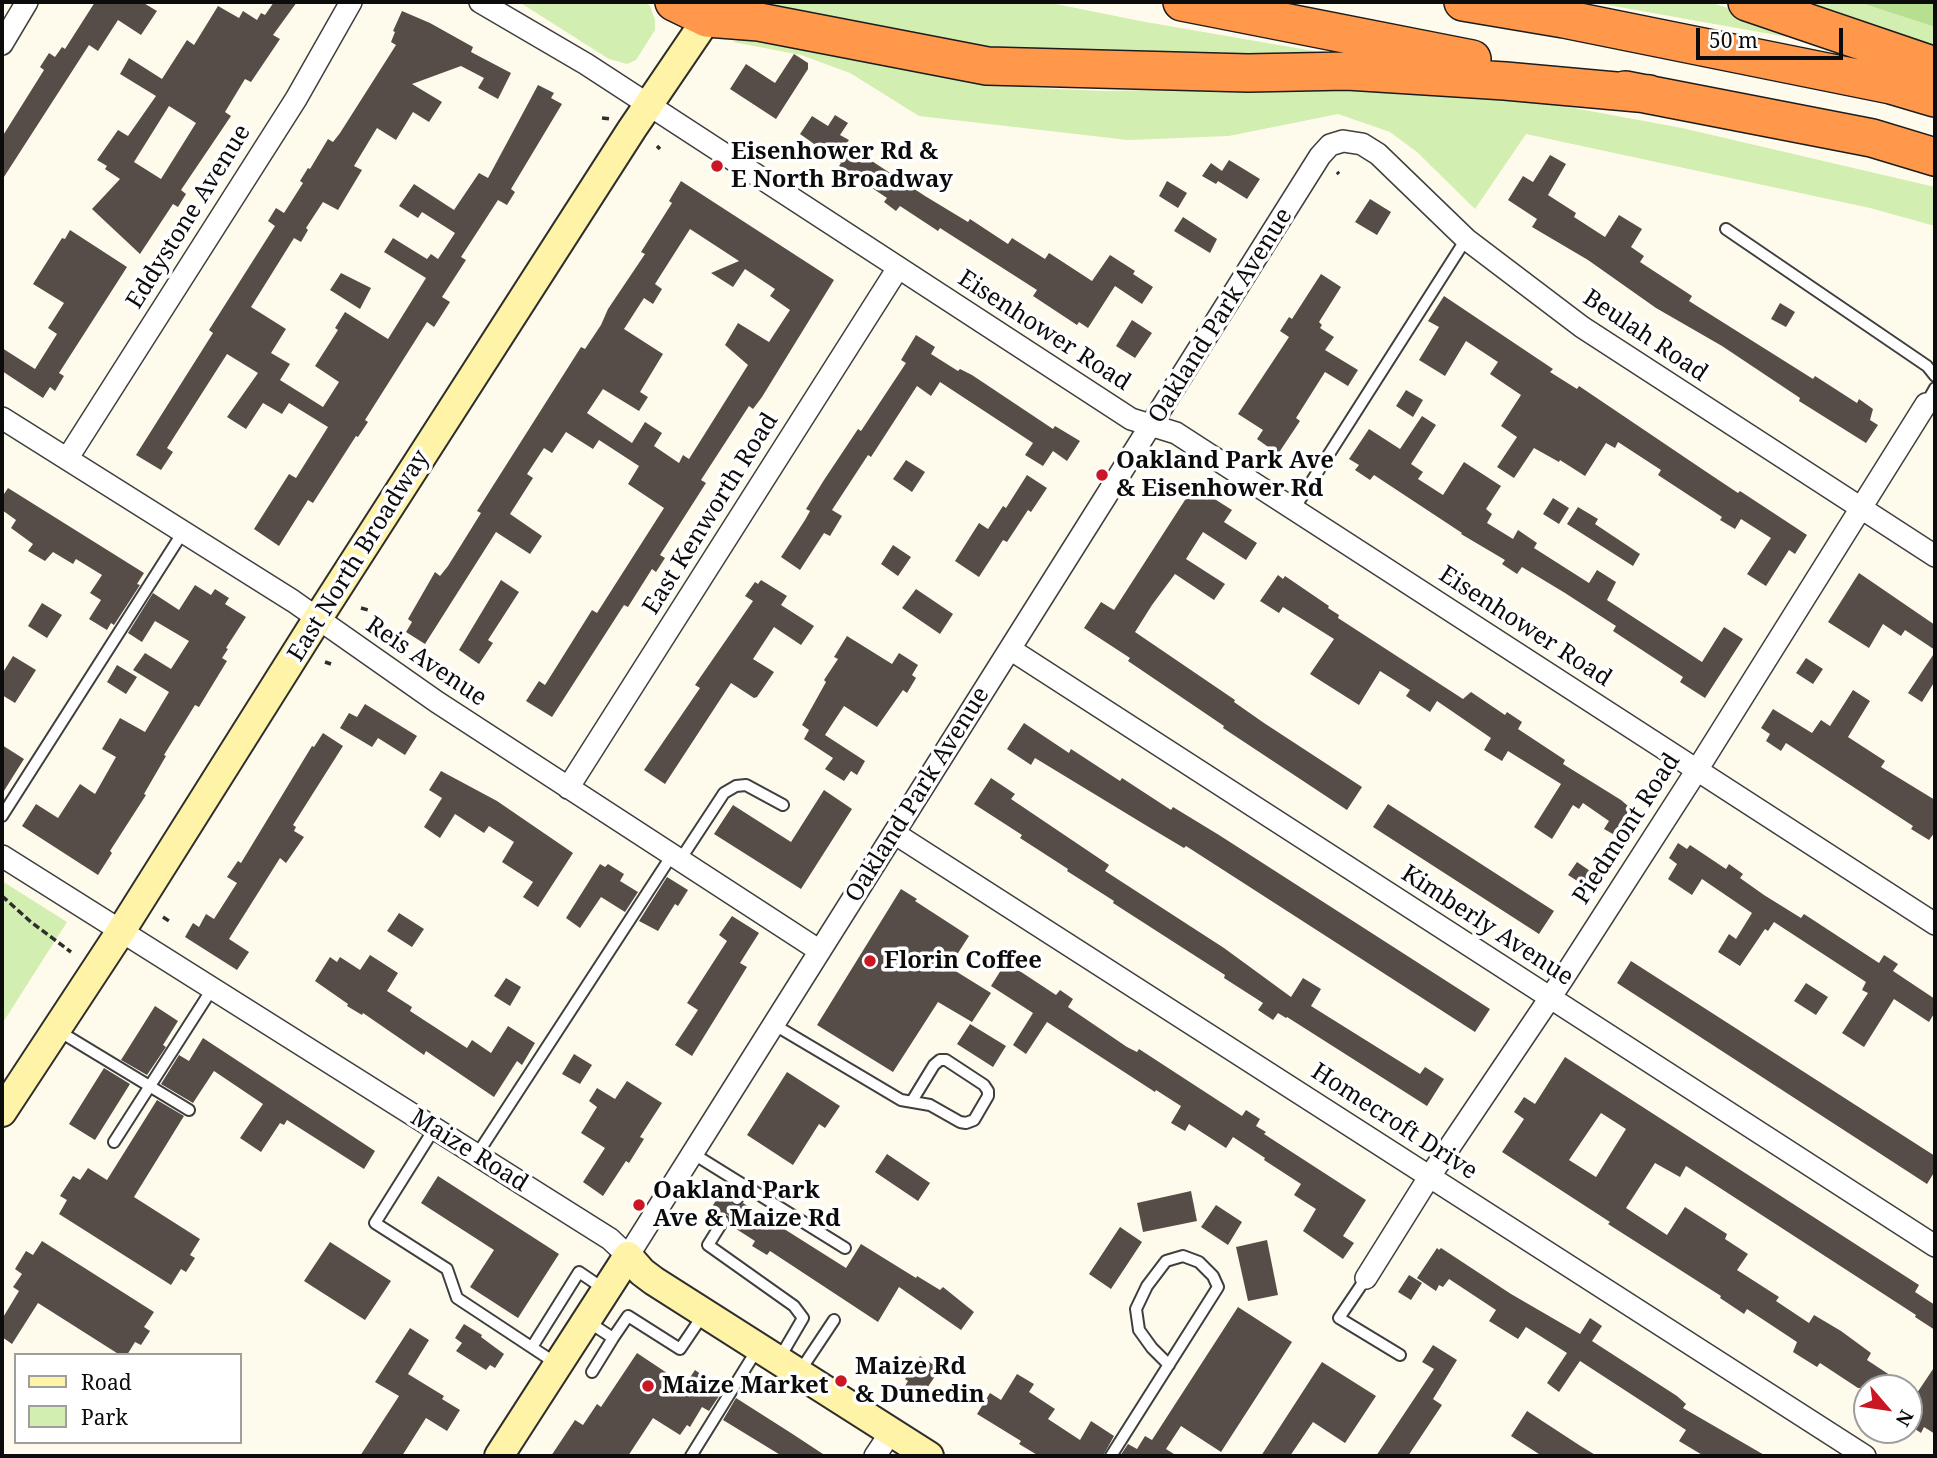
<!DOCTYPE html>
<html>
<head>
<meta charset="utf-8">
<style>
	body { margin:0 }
	#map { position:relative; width:1937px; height:1458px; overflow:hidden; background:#fffbec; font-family:"Noto Serif",serif }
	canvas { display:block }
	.frame { position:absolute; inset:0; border:4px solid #0c0c0c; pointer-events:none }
	.legend { position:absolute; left:14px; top:1353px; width:228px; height:91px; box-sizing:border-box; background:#fff; border:2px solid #9e9e9e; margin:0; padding:9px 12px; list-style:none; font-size:21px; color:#0c0c0c }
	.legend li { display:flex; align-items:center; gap:14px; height:35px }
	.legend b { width:35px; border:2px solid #9e9e9e }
	.north { position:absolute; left:1853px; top:1374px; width:70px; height:70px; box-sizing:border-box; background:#fff; border:2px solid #9e9e9e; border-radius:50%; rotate:119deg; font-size:19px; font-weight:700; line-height:28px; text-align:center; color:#0c0c0c }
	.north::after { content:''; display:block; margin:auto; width:24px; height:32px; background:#cb1624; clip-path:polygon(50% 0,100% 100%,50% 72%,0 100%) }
	.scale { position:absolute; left:1696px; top:28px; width:147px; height:32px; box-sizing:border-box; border:4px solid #0c0c0c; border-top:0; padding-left:9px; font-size:21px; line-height:24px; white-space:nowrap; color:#0c0c0c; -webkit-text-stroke:5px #fff; paint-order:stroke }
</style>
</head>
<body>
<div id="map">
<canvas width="1937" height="1458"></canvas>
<div class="frame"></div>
<ul class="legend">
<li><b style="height:9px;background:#fff3a7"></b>Road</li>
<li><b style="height:19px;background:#d2eeb1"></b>Park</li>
</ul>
<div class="north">N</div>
<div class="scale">50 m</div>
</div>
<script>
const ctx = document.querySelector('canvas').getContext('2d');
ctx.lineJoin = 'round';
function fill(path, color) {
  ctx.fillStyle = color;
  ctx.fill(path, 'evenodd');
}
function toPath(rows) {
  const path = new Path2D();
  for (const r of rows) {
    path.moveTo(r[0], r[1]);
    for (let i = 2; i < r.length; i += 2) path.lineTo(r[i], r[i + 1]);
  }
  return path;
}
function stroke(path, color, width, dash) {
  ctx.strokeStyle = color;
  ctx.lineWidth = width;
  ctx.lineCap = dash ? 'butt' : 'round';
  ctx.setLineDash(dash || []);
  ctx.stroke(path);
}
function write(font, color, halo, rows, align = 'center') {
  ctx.font = font + ' "Noto Serif",serif';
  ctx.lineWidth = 7;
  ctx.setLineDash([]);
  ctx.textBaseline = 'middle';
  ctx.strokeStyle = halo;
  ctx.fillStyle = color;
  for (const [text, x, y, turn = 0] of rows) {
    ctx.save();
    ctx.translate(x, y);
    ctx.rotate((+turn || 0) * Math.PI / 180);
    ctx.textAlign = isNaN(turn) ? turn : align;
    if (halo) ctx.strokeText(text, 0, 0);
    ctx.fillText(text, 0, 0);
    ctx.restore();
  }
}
fill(toPath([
	[519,2,645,2,650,6,655,20,655,30,636,60,627,64,609,59],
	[765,2,1046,2,1140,21,1348,57,1049,62,766,5],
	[1591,2,1710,2,1807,35,1804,40],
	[1791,2,1858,2,1935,27,1935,49],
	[749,36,879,65,1034,88,1105,91,1384,86,1525,99,1682,128,1935,187,1935,226,1870,208,1526,134,1475,209,1417,152,1390,132,1338,114,1229,136,1128,140,919,116,850,73,801,55,733,42],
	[2,881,67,922,2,1024]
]), '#d2eeb1');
fill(toPath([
	[1858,2,1935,2,1935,27]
]), '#b6e08f');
fill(toPath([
	[95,2,142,2,157,11,141,35,118,20,98,51,89,45,2,180,2,137,44,70,40,67,49,53,55,57,62,47,65,49],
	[274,2,297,2,273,35,280,39,251,82,245,79,225,112,231,116,181,190,186,194,178,207,173,204,140,254,92,209,120,179,105,169,107,166,97,160,118,130,128,136,156,96,120,74,129,58,162,79,187,40,194,45,218,6,239,18,243,11,257,20,261,13,265,15],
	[169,106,196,123,161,179,134,162],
	[402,11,430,23,473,47,471,52,511,73,498,99,478,88,484,78,461,66,412,84,442,102,429,122,413,112,396,140,377,128,354,166,362,170,338,210,323,202,306,228,308,230,301,242,294,238,251,307,286,329,271,353,290,364,280,380,323,407,339,382,315,366,338,330,335,328,345,312,388,339,426,278,384,252,393,238,427,259,431,254,438,259,455,233,422,212,418,218,399,206,414,184,454,210,479,173,488,178,538,85,554,93,551,98,562,104,511,189,515,192,507,205,498,200,461,257,466,260,442,297,450,302,434,327,427,322,365,420,368,422,358,437,356,436,313,503,308,500,279,546,254,529,289,474,296,478,328,427,289,403,282,414,263,403,246,429,227,417,258,373,227,354,167,448,173,452,161,470,136,455,213,333,209,330,275,226,268,221,276,208,284,213,303,183,300,181,308,168,310,169,328,139,333,142,340,133,396,45,391,42,395,32,393,31],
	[794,54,808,63,808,69,776,119,730,89,746,64,775,83],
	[835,115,848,123,840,135,849,140,846,144,925,196,968,222,970,219,1008,244,1012,238,1045,259,1049,253,1092,281,1110,255,1135,271,1133,274,1153,287,1142,304,1115,286,1088,328,1079,322,1077,325,1033,296,1037,290,940,228,938,231,900,206,896,211,884,202,887,198,839,166,841,163,800,134,812,116,828,126],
	[1550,155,1566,164,1548,195,1576,213,1574,217,1605,237,1619,215,1642,229,1631,247,1644,256,1640,262,1692,296,1689,301,1813,379,1815,376,1857,403,1859,399,1873,409,1870,420,1878,425,1866,443,1799,401,1800,398,1722,346,1656,308,1588,260,1532,227,1537,219,1508,200,1523,176,1533,182],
	[1229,160,1260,179,1247,199,1218,181,1216,184,1202,176,1211,163,1222,171],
	[681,181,834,280,762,397,753,409,749,406,701,480,706,483,660,555,665,558,656,572,652,569,628,607,624,605,552,717,526,701,539,681,545,685,592,610,597,613,664,508,628,484,639,466,599,440,593,449,566,432,552,453,544,448,527,474,533,478,510,514,542,536,530,554,496,532,425,644,406,632,412,622,408,619,435,572,440,576,448,566,481,513,477,511,581,347,585,349,601,325,608,309,645,254,641,252,672,203,669,201],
	[690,229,739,261,711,273,733,287,745,269,775,289,770,296,790,310,769,342,738,323,725,345,748,365,689,459,683,455,679,463,654,446,662,433,645,422,632,443,587,413,603,389,639,411,648,397,640,392,663,354,624,329,644,298,653,304,662,289,655,284],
	[1167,181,1187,193,1178,208,1159,196],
	[1370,199,1391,212,1377,235,1355,222],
	[1183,217,1217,239,1210,253,1174,231],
	[70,230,127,267,59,373,64,376,55,391,50,387,43,398,2,371,2,348,35,369,57,334,48,328,64,303,33,284,62,238,65,239],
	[341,273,371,288,360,309,330,290],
	[1321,274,1341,287,1319,322,1322,325,1320,328,1334,337,1325,350,1358,370,1348,386,1325,372,1296,418,1300,421,1278,454,1257,439,1263,430,1238,414,1289,337,1280,331,1289,317,1292,319],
	[1444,296,1553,369,1550,372,1577,389,1579,386,1705,471,1738,493,1740,491,1807,535,1795,554,1789,550,1766,586,1747,574,1771,538,1741,519,1735,529,1720,520,1722,517,1658,475,1661,470,1618,442,1615,448,1606,443,1585,476,1560,460,1559,462,1534,448,1514,478,1497,467,1517,437,1501,426,1521,395,1490,374,1498,362,1466,341,1445,376,1419,360,1439,327,1428,321],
	[1780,303,1795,312,1786,327,1771,319],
	[1132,320,1152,333,1135,358,1116,346],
	[916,335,935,347,931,354,958,371,960,369,972,375,1053,429,1055,426,1080,441,1067,461,1053,451,1043,466,1025,455,1033,443,940,382,931,396,917,386,871,457,868,455,832,510,842,516,830,536,824,533,800,570,781,557,805,520,810,511,806,509,824,480,858,429,861,431,906,363,901,360],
	[1406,390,1423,400,1413,417,1396,406],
	[1422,416,1436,425,1411,464,1423,472,1418,479,1443,495,1464,462,1501,486,1486,509,1492,514,1487,523,1513,539,1518,530,1537,543,1534,548,1589,583,1597,570,1616,582,1607,600,1702,662,1724,627,1743,639,1705,698,1680,682,1683,677,1613,631,1616,626,1565,593,1522,567,1517,574,1502,564,1505,560,1461,534,1462,533,1374,475,1370,480,1355,470,1359,465,1349,459,1369,429,1400,449],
	[906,460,925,472,912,492,893,479],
	[1027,475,1047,488,1031,512,1028,510,1007,542,1003,540,979,577,955,561,979,523,988,529,1003,506,1006,508],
	[1194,486,1232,510,1224,522,1257,543,1246,560,1203,532,1186,559,1225,584,1214,600,1175,574,1152,605,1135,632,1235,700,1234,702,1264,723,1362,787,1347,810,1223,728,1224,726,1128,661,1130,658,1084,628,1101,602,1114,610],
	[8,488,144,573,137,584,140,585,114,625,111,623,107,630,89,619,101,600,90,593,102,575,76,559,73,564,53,552,45,561,28,551,33,544,11,528,16,520,2,510,2,497],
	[1553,498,1569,508,1559,524,1543,514],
	[1578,507,1598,519,1595,524,1640,554,1633,566,1567,524],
	[893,545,911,557,898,576,881,564],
	[1859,573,1935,625,1935,650,1905,630,1901,636,1883,624,1869,648,1828,622],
	[1278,575,1283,579,1285,576,1329,606,1328,608,1339,615,1338,618,1463,699,1471,692,1505,715,1507,712,1522,722,1518,729,1565,760,1563,764,1621,800,1642,818,1627,842,1604,829,1609,821,1583,803,1579,809,1573,805,1552,839,1534,827,1561,784,1508,751,1502,761,1484,750,1491,738,1437,701,1430,712,1406,696,1410,690,1380,671,1359,705,1310,674,1334,639,1283,607,1279,613,1260,601],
	[501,580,519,592,488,640,493,643,479,664,459,650],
	[761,580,787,596,781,605,814,626,801,645,774,627,753,659,774,672,757,697,754,698,731,683,665,784,644,770,700,688,695,685,753,601,745,596,755,582,758,584],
	[195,585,211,595,215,589,229,598,225,604,246,617,226,648,228,649,222,658,227,661,199,707,195,705,164,755,166,756,144,794,146,795,110,851,112,853,98,875,22,826,36,804,58,818,80,784,95,794,116,757,102,749,120,718,145,732,169,692,133,670,145,653,171,669,189,641,155,621,142,642,128,633,153,593,179,610],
	[916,589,953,614,940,634,902,608],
	[42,603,62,615,47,638,28,626],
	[847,636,892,664,899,653,918,665,912,675,916,678,907,693,903,690,877,727,844,706,825,735,865,761,857,775,851,771,844,781,825,769,833,758,804,739,809,730,802,725,826,682,824,680,838,659,834,657],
	[1935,652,1935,681,1922,702,1908,693],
	[13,656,36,670,15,703,2,695,2,674],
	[1806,658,1823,669,1813,684,1796,673],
	[117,665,137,677,126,694,107,682],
	[1853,690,1870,701,1848,737,1885,761,1881,767,1935,800,1935,832,1929,840,1911,829,1913,826,1786,743,1781,751,1766,741,1770,734,1761,728,1773,709,1812,733,1821,720,1830,726],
	[365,704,417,736,405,755,378,738,372,747,340,728,349,713,357,717],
	[1024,723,1069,753,1071,749,1120,781,1122,778,1171,810,1173,807,1219,835,1490,1009,1475,1032,1186,846,1184,848,1152,829,1035,758,1031,765,1007,749],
	[323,733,343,746,293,825,296,827,294,831,304,837,286,863,280,858,229,939,249,952,237,970,185,937,193,923,199,927,206,914,214,919,237,883,227,877,238,861,241,863,312,746,314,747],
	[2,745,24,759,2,794],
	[441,771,497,801,573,853,538,907,523,897,533,882,502,862,514,842,489,826,484,833,455,814,440,838,424,827,442,798,429,790],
	[991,778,1015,794,1011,799,1109,865,1105,871,1224,948,1291,997,1303,978,1321,989,1311,1006,1420,1074,1425,1067,1444,1079,1427,1106,1287,1017,1286,1018,1278,1013,1273,1020,1258,1010,1263,1003,1224,978,1225,975,1113,903,1114,901,1067,871,1068,869,1020,838,1022,835,974,804],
	[824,790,852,809,801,889,714,834,733,805,791,842],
	[1388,804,1554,911,1539,934,1373,827],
	[1678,843,1687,849,1690,845,1726,869,1729,864,1743,874,1740,878,1764,895,1801,918,1804,914,1879,963,1884,955,1898,964,1893,971,1935,999,1935,1012,1929,1022,1894,999,1864,1047,1842,1033,1868,993,1862,990,1866,982,1774,922,1768,931,1765,929,1740,966,1718,952,1729,934,1736,939,1752,913,1702,879,1692,895,1668,879,1677,864,1669,858],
	[1577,862,1593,873,1585,886,1568,875],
	[600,864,605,867,608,864,624,874,620,881,638,892,625,912,601,897,580,928,566,918],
	[667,877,688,890,678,906,675,904,658,931,639,921],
	[901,889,917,899,915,901,969,936,949,967,991,993,972,1022,938,1002,893,1072,817,1025],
	[399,913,424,929,412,947,387,931],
	[732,916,759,933,740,963,747,967,692,1056,675,1045,698,1010,687,1003,727,941,719,935],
	[370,955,398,973,387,991,412,1007,410,1011,467,1048,472,1040,491,1053,508,1026,535,1043,522,1065,517,1061,494,1097,426,1051,424,1055,363,1013,362,1015,347,1006,348,1004,315,981,330,957,337,962,340,957,360,970],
	[1631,961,1935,1156,1935,1171,1927,1184,1617,983],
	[1006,962,1056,995,1060,990,1073,999,1068,1007,1127,1047,1137,1052,1139,1049,1242,1116,1246,1110,1260,1119,1256,1126,1266,1132,1264,1134,1366,1200,1343,1236,1354,1243,1343,1259,1303,1231,1316,1209,1294,1195,1301,1184,1264,1160,1265,1158,1233,1137,1226,1148,1189,1124,1185,1131,1171,1123,1181,1106,1156,1090,1155,1092,1047,1022,1026,1054,1013,1045,1033,1013,991,986],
	[506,978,521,987,510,1006,494,996],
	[1806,983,1828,997,1816,1015,1794,1001],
	[155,1006,178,1021,163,1045,166,1047,147,1075,121,1060],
	[970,1024,1006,1046,993,1067,957,1044],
	[203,1038,375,1151,364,1169,287,1120,284,1125,280,1123,261,1152,240,1138,263,1104,214,1071,193,1103,161,1084,179,1055,189,1061],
	[574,1054,592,1065,580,1084,562,1074],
	[1565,1057,1919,1285,1915,1292,1935,1305,1935,1330,1915,1317,1916,1315,1686,1166,1680,1177,1655,1163,1626,1208,1667,1235,1685,1207,1727,1234,1725,1239,1748,1254,1737,1270,1779,1297,1776,1301,1809,1323,1814,1315,1841,1331,1871,1353,1867,1360,1917,1393,1935,1366,1935,1434,1924,1427,1921,1433,1909,1425,1909,1388,1858,1388,1820,1363,1817,1367,1793,1352,1797,1342,1747,1309,1744,1314,1720,1298,1721,1296,1608,1224,1610,1222,1502,1152,1524,1119,1514,1112,1524,1097,1535,1104],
	[1601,1113,1626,1129,1596,1177,1569,1160],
	[104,1068,130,1084,95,1140,69,1124],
	[787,1072,840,1106,825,1128,819,1124,793,1165,747,1135],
	[627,1081,662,1103,640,1137,644,1139,629,1163,626,1161,603,1196,583,1182,605,1148,581,1133,597,1107,589,1101,597,1088,615,1099],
	[157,1100,184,1116,134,1197,200,1239,190,1255,195,1258,186,1272,181,1269,171,1285,59,1214,67,1200,60,1196,73,1176,80,1180,88,1168,107,1180],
	[887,1154,930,1183,918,1201,875,1172],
	[438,1176,559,1254,518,1318,470,1287,494,1250,421,1203],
	[722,1190,730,1195,729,1200,733,1205,738,1207,743,1203,846,1268,861,1244,916,1278,917,1276,940,1290,943,1287,974,1312,961,1330,899,1287,878,1322,770,1251,767,1255,752,1246,755,1241,730,1225,731,1221,728,1215,723,1213,717,1217,709,1212],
	[1191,1191,1197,1221,1143,1232,1137,1203],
	[1216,1205,1242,1222,1228,1245,1201,1227],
	[1120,1227,1142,1242,1111,1289,1089,1274],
	[1267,1240,1278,1295,1248,1301,1236,1247],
	[42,1241,154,1312,144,1327,150,1331,141,1345,135,1342,127,1355,120,1355,38,1303,12,1344,2,1337,2,1319,19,1291,13,1287,22,1274,15,1269,26,1251,33,1255],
	[330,1242,391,1281,365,1320,304,1281],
	[1437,1248,1439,1250,1441,1248,1511,1294,1580,1334,1590,1318,1602,1326,1592,1341,1677,1396,1686,1404,1683,1408,1766,1456,1704,1456,1679,1441,1686,1430,1580,1361,1559,1392,1547,1383,1567,1353,1526,1327,1518,1339,1489,1321,1496,1310,1449,1279,1443,1287,1439,1285,1436,1291,1417,1278],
	[1409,1275,1422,1283,1411,1300,1398,1292],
	[1238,1307,1292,1342,1221,1452,1181,1426,1166,1449,1177,1456,1120,1456,1128,1444,1137,1449,1145,1436,1152,1440],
	[464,1324,482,1335,481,1337,504,1354,495,1368,490,1365,486,1370,456,1351,462,1343,455,1338],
	[410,1328,429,1340,408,1374,444,1396,442,1399,460,1410,447,1431,426,1418,402,1456,360,1456,399,1396,375,1382],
	[1433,1345,1457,1360,1433,1399,1442,1405,1408,1456,1376,1456,1434,1369,1422,1362],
	[637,1353,685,1385,695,1370,723,1390,709,1411,702,1407,690,1427,687,1425,680,1435,653,1418,628,1456,551,1456,575,1420,583,1425,597,1404,601,1407],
	[920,1356,940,1369,925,1391,923,1390,920,1395,905,1386,908,1381,905,1379],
	[1322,1362,1376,1396,1345,1443,1313,1422,1290,1456,1261,1456],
	[1017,1374,1034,1384,1029,1392,1055,1409,1048,1419,1080,1440,1091,1421,1114,1436,1103,1456,1039,1456,1019,1444,1021,1441,977,1414,990,1393,1001,1400],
	[736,1398,791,1433,826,1456,782,1456,723,1420],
	[1527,1411,1579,1445,1597,1456,1542,1456,1511,1436]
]), '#564d48');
const lane = toPath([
	[1726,229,1927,366,1935,376],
	[1926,404,1935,388],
	[1294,509,1466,239],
	[2,816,183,532],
	[680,860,724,793,736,786,746,785,783,805],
	[773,1024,901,1100,930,1105,960,1122,966,1123,974,1120,988,1096,988,1091,984,1085,946,1060,940,1060,934,1065,912,1101],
	[57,1030,189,1110],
	[434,1129,375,1223,447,1269,457,1298,557,1364],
	[114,1142,212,989],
	[692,1153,845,1248],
	[476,1156,672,855],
	[737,1199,745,1185],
	[723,1221,708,1245,794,1306,803,1318,779,1359],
	[1366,1278,1339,1318,1400,1355],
	[587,1321,613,1338,628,1316,680,1349,703,1315],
	[532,1347,579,1272,604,1289],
	[800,1371,834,1320],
	[592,1372,613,1338],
	[691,1456,758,1348],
	[1111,1456,1218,1287,1213,1276,1199,1262,1183,1256,1166,1261,1147,1286,1136,1309,1139,1330,1152,1348,1169,1365]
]);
const street = toPath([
	[480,2,586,64,1131,419,1176,433,1935,924],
	[2,44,27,2],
	[2,418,293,601,437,702,820,951],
	[67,459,296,99,351,2],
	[1010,649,1935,1246],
	[568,788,898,268],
	[894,833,1865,1456],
	[2,856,610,1239,628,1256,1320,156,1330,145,1343,141,1362,144,1378,154,1466,239,1582,327,1935,556],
	[1366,1278,1426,1182,1562,980,1697,770,1926,404],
	[875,1456,891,1432]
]);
const secondary = toPath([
	[2,1112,121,931,318,618,632,129,717,4],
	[499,1456,628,1256,642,1272,654,1281,929,1456]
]);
const highway = toPath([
	[674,2,707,18,759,22,987,66,1248,73,1347,71,1505,81,1649,94],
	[1182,2,1472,59],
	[1463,2,1564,19,1891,85,1935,98],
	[1747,2,1935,66],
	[1625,90,1872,138,1935,157]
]);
stroke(lane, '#3f3f3f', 14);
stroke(street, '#3f3f3f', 24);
stroke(secondary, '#2e2e2e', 32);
stroke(highway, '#1d1d1d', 40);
stroke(toPath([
	[602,118,611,119],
	[657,146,660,149],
	[1337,172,1339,174],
	[361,608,368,610],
	[325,662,331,664],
	[2,896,31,922,71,952],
	[163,917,169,921]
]), '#2e2e2e', 3.5, [7, 3.5]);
stroke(lane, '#fff', 10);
stroke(street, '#fff', 21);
stroke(secondary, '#fff3a7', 28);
stroke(highway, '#ff984a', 37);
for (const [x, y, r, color] of [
	[717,166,7,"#cb1624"],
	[1102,475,7,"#cb1624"],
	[870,961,7,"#cb1624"],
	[639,1205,7,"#cb1624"],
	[841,1381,7,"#cb1624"],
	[648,1386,7,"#cb1624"]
]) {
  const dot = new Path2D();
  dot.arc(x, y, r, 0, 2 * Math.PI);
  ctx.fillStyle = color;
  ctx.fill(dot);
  stroke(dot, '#fff', 2.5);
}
write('bold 24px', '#0c0c0c', '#fff', [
	["Eisenhower Rd &",731,152],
	["E North Broadway",731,180],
	["Oakland Park Ave",1116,461],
	["& Eisenhower Rd",1116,489],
	["Florin Coffee",884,961],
	["Oakland Park",653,1191],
	["Ave & Maize Rd",653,1219],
	["Maize Rd",855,1367],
	["& Dunedin",855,1395],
	["Maize Market",662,1386]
], 'left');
write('24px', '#0c0c0c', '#fff', [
	["Eddystone Avenue",189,217,-58],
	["Oakland Park Avenue",1221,316,-58],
	["Eisenhower Road",1044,331,33],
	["Beulah Road",1645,336,34],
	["East Kenworth Road",711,514,-58],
	["East North Broadway",359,556,-58],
	["Eisenhower Road",1525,627,33],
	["Reis Avenue",426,662,34],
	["Oakland Park Avenue",918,795,-58],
	["Piedmont Road",1627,829,-57],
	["Kimberly Avenue",1487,926,33],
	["Homecroft Drive",1394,1122,33],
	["Maize Road",469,1151,32]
]);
</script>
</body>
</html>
